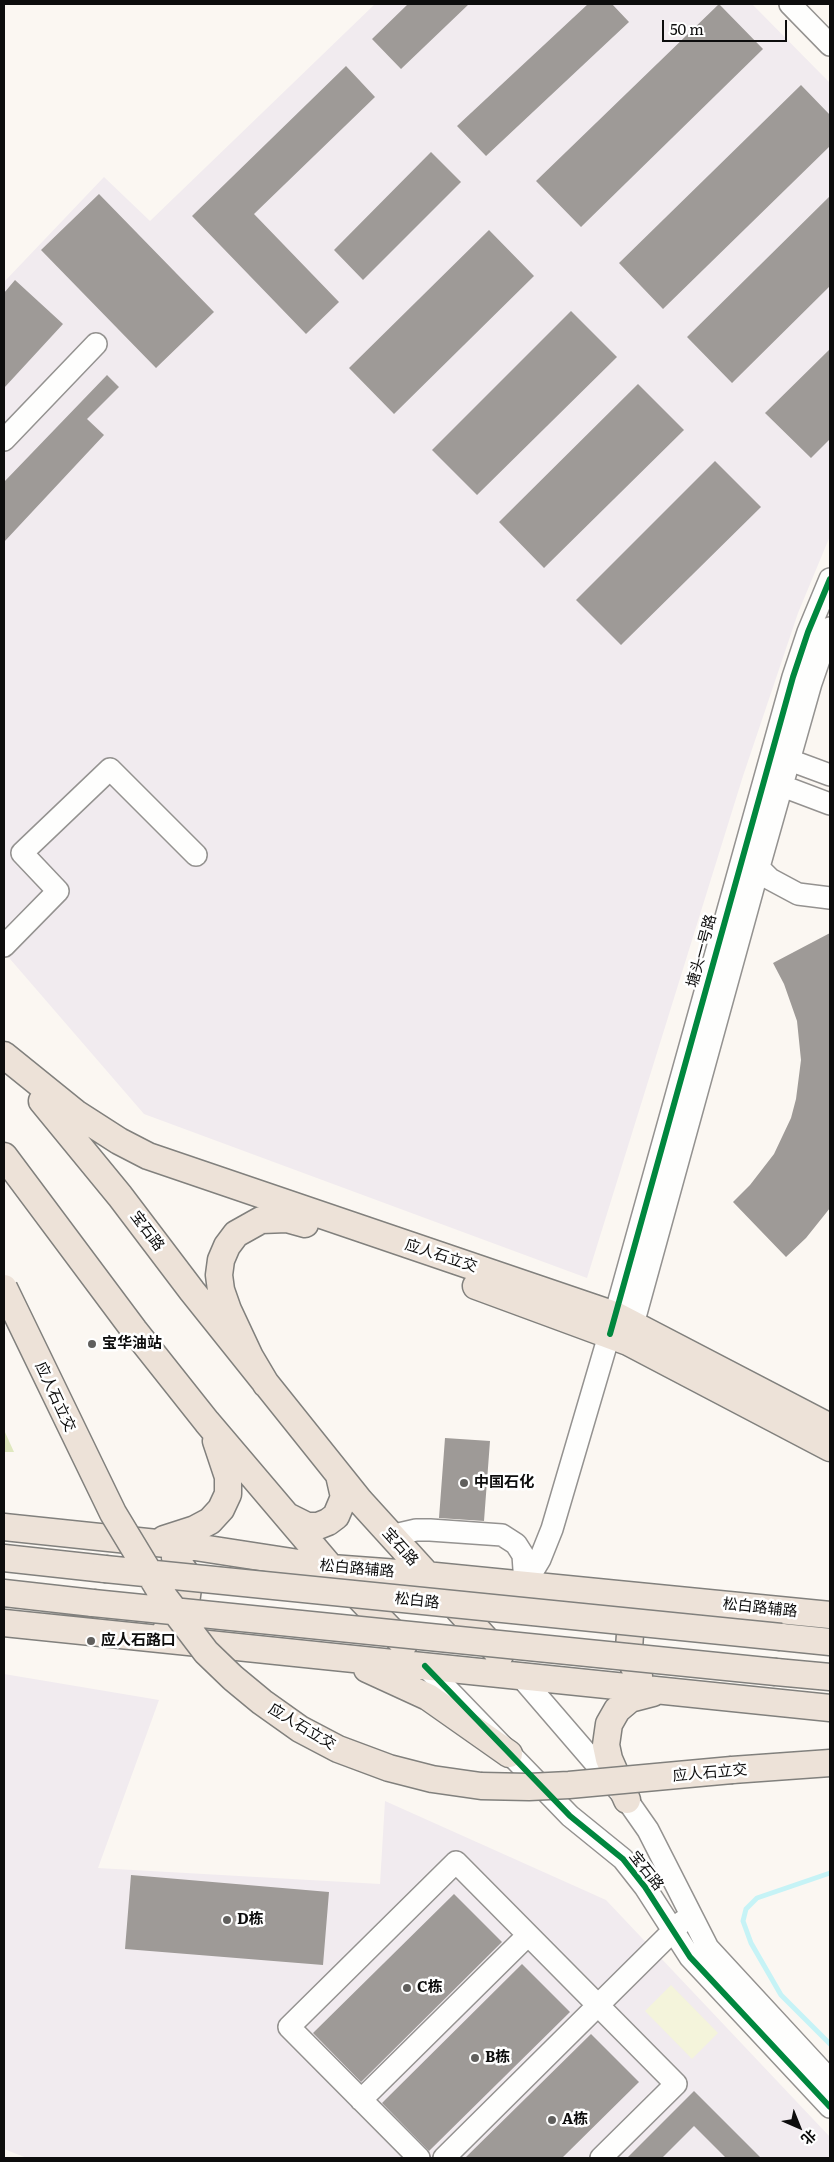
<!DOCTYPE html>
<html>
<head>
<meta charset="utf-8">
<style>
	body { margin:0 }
	#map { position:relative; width:834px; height:2162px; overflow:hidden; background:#fbf7f2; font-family:Literata,"Noto Sans SC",serif }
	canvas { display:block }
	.frame { position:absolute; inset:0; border:5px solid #0d0d0d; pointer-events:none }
	.north { position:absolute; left:774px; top:2102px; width:50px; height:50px; -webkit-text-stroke:4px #fff; paint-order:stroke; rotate:136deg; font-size:14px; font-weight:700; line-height:20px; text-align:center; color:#0d0d0d }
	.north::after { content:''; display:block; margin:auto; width:18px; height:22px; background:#0d0d0d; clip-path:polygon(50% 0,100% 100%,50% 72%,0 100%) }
	.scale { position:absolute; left:662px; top:20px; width:125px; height:22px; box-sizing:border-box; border:2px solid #0d0d0d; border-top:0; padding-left:6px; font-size:15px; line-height:18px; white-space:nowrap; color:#0d0d0d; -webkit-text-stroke:4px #fff; paint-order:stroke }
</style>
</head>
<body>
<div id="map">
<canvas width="834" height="2162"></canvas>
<div class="frame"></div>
<div class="north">北</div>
<div class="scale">50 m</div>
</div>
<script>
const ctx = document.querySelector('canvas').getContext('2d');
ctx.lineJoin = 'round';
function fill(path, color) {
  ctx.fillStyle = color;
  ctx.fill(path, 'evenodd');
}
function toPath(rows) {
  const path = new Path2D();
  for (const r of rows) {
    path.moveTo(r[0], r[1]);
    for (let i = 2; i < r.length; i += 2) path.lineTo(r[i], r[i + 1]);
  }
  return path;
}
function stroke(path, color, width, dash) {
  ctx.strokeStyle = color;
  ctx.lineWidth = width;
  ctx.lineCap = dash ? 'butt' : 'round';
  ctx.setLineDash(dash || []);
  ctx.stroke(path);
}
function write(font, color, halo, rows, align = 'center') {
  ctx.font = font + ' Literata,"Noto Sans SC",serif';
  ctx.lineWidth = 5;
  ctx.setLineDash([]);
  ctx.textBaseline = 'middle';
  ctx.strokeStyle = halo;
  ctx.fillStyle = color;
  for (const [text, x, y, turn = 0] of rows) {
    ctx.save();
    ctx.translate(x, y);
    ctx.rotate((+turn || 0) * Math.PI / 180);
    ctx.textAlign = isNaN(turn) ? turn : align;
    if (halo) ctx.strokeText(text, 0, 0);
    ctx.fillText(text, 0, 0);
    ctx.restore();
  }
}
fill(toPath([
	[375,4,752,4,830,83,830,536,798,613,743,776,587,1278,144,1114,4,952,4,282,104,177,150,221],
	[4,1674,159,1700,98,1868,380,1884,385,1801,606,1900,830,2137,830,2158,27,2158,4,2149]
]), '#f1ebef');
fill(toPath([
	[4,1430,14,1452,4,1452]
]), '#dfe8bf');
fill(toPath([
	[671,1985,718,2033,692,2059,645,2011]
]), '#f4f4db');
stroke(toPath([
	[830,1873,757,1898,746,1909,743,1921,751,1943,781,1995,830,2044]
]), '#c6f3f6', 5);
fill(toPath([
	[408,4,469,4,401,69,372,39],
	[588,4,612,4,629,22,486,156,457,126],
	[719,4,763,49,581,227,536,181],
	[346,66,375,97,254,214,339,302,306,334,192,216],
	[801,85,830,115,830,146,663,309,619,263],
	[431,152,461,182,363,280,334,250],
	[99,194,214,312,156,368,41,250],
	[830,196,830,286,732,383,687,337],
	[489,230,534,276,394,414,349,368],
	[15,280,63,324,4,388,4,293],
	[571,311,617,357,477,495,432,450],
	[830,349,830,439,811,458,765,413],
	[107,375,119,387,87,419,104,435,4,542,4,482],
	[638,384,684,430,544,568,499,522],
	[715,461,761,507,621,645,576,600],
	[830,933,830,1208,806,1238,786,1257,733,1202,750,1185,774,1154,791,1118,796,1099,801,1060,797,1021,784,984,773,963],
	[445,1438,490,1441,484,1521,439,1518],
	[131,1875,329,1892,323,1965,125,1949],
	[454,1894,502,1942,361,2082,313,2033],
	[522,1964,570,2012,429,2151,382,2103],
	[591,2034,639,2082,562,2158,465,2158],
	[694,2091,761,2158,726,2158,694,2126,662,2158,627,2158]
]), '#9e9a97');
const minor = toPath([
	[790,4,830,45],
	[4,440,96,344],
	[776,755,830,775],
	[769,781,830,804],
	[759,868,770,879,798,894,830,898],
	[4,946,58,891,22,853,110,769,196,855],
	[629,1339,755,881,811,683,830,628],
	[390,1536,416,1530,430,1530,502,1535,516,1544,523,1555,525,1584],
	[525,1584,540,1559,552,1529,615,1315,793,677,808,632,830,579],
	[425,1666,570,1816,623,1859,645,1887,690,1957,830,2107],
	[521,1677,627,1800,648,1830,708,1948,830,2080],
	[361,2100,528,1935],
	[419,2158,289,2027,456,1862,676,2084,601,2158],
	[444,2158,683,1921]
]);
const major = toPath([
	[4,1055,77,1114,119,1141,148,1156,615,1315,830,1427],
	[42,1101,120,1196,192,1291,360,1501,500,1655],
	[4,1156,134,1330,207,1422,331,1568,404,1644],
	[476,1286,628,1342,830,1448],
	[266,1384,250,1357,228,1310,221,1290,219,1275,221,1260,227,1246,236,1234,261,1220,287,1219,305,1224],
	[287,1516,307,1526,318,1526,328,1522,336,1516,344,1497,339,1475],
	[4,1527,195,1547,331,1568,425,1575,830,1615],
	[164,1539,195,1529,210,1521,221,1509,228,1494,228,1477,216,1441],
	[4,1558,105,1569],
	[4,1593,93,1603],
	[4,1623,830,1708],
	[167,1628,179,1617,186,1603,188,1588,185,1572,175,1558],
	[781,1637,830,1642],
	[367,1669,428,1697,509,1754],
	[776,1672,830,1677],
	[639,1676,632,1663,629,1649,630,1634,637,1620,651,1608],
	[732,1770,830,1763],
	[627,1800,609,1759,606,1745,609,1724,617,1710,630,1699,653,1693]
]);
stroke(minor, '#949290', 24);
stroke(major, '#81807d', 29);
stroke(minor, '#fefefd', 21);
stroke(major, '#ede2d8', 26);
const majorBridge = toPath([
	[4,1288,113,1513,162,1594,206,1652,233,1678,262,1702,300,1729,338,1749,389,1768,432,1779,481,1786,529,1787,569,1785,732,1770],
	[105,1569,781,1637],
	[93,1603,776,1672]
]);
stroke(majorBridge, '#81807d', 29, []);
stroke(majorBridge, '#ede2d8', 26);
stroke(toPath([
	[610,1334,793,677,808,632,830,579],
	[425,1666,570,1816,623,1859,645,1887,690,1957,830,2107]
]), '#00873e', 6);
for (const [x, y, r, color] of [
	[92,1344,5,"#605f5d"],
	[464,1483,5,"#605f5d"],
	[91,1641,5,"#605f5d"],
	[227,1920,5,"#605f5d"],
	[407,1988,5,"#605f5d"],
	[475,2058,5,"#605f5d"],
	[552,2120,5,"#605f5d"]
]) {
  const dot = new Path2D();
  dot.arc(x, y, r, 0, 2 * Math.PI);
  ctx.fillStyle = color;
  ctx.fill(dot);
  stroke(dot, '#fff', 2);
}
write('15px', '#0d0d0d', '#fff', [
	["塘头一号路",702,951,-75],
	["宝石路",147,1231,53],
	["应人石立交",441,1256,18],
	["应人石立交",55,1397,65],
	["宝石路",400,1547,48],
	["松白路辅路",357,1569,5],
	["松白路",417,1601,6],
	["松白路辅路",760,1608,6],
	["应人石立交",302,1727,31],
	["应人石立交",710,1773,-5],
	["宝石路",646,1871,52]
]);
write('bold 15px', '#0d0d0d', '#fff', [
	["宝华油站",102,1344],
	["中国石化",474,1483],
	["应人石路口",101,1641],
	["D栋",237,1920],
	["C栋",417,1988],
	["B栋",485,2058],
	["A栋",562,2120]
], 'left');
</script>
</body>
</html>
